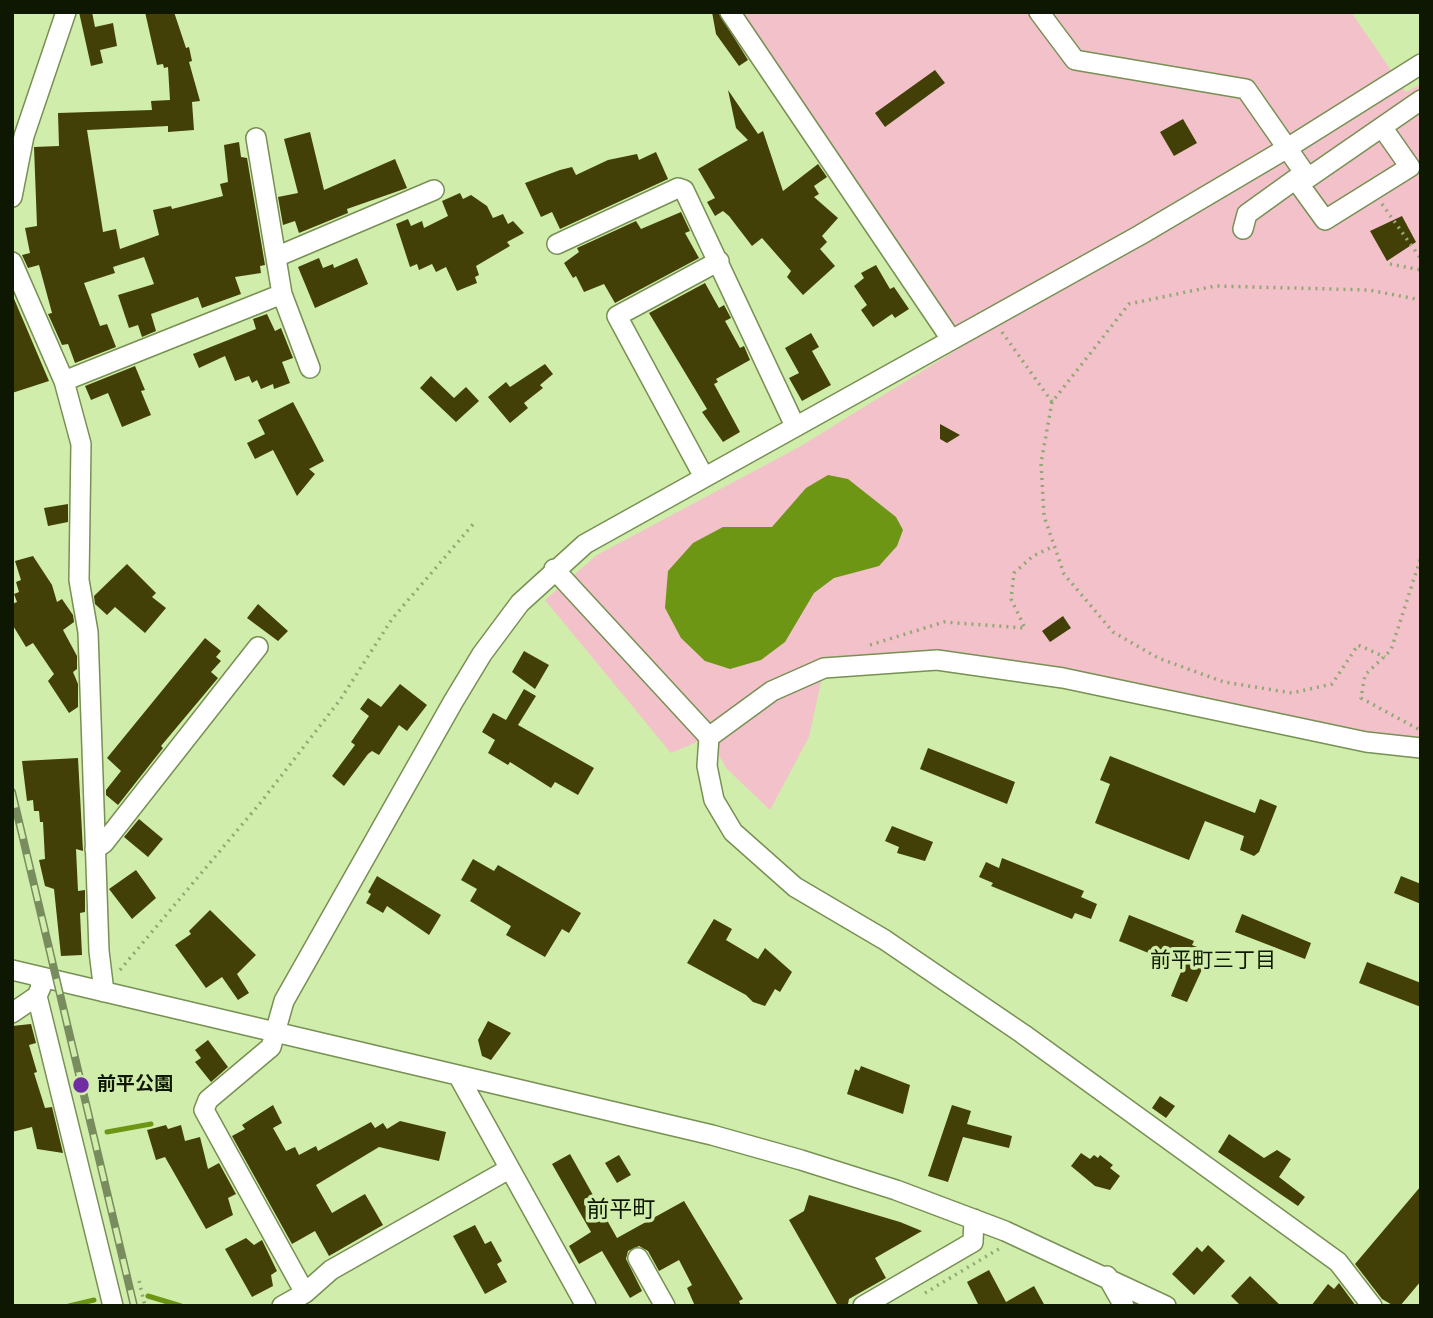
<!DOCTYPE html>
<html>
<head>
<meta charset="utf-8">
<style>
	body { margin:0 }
	#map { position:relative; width:1433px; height:1318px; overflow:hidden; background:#d1edab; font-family:"Nunito Sans",sans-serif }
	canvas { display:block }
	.frame { position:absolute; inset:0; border:14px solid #0e1701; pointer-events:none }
</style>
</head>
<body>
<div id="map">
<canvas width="1433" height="1318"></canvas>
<div class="frame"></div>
</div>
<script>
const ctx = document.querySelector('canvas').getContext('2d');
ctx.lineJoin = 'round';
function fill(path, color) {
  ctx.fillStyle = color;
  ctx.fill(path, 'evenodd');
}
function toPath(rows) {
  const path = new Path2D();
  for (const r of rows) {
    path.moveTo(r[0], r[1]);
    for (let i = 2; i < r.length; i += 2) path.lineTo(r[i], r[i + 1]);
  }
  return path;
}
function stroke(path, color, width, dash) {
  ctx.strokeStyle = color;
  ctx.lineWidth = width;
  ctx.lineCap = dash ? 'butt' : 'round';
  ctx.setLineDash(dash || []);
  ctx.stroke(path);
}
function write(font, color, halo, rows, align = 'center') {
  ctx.font = font + ' "Nunito Sans","Noto Sans JP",sans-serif';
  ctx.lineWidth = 7;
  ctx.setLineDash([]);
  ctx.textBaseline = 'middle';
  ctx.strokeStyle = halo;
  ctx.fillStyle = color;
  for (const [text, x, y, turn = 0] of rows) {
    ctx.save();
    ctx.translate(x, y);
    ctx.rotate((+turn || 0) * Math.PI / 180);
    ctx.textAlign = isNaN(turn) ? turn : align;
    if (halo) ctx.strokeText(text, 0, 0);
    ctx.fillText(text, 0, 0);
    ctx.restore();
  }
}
fill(toPath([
	[731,12,1351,12,1406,92,1421,84,1421,748,937,660,824,668,809,737,770,810,726,768,709,737,671,753,545,600,597,555,801,446,966,344]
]), '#f2c1c9');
fill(toPath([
	[828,475,848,479,896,517,903,530,897,546,879,566,834,578,814,593,785,642,761,660,730,669,705,661,681,638,665,608,668,571,693,543,723,527,772,527,806,488]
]), '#6d9615');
stroke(toPath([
	[107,1132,151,1124],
	[148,1296,181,1306],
	[69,1306,94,1300]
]), '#6d9615', 5);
fill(toPath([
	[79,12,92,12,95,27,113,23,117,46,100,50,103,63,91,66],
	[145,12,174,12,186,48,189,47,192,61,189,62,200,101,192,102,194,130,168,132,168,126,87,130,103,232,116,229,120,249,159,235,153,210,171,206,172,209,223,196,220,184,228,182,224,145,239,142,241,157,247,158,265,265,260,266,261,273,235,277,241,294,202,308,198,297,151,314,156,331,142,337,138,325,129,328,118,295,154,284,144,257,113,267,115,273,84,283,100,326,107,324,116,347,75,363,68,344,62,345,48,314,52,313,39,265,28,268,22,255,30,253,25,228,37,226,34,147,59,146,58,113,152,110,151,101,170,100,168,67,164,68,163,64,157,65],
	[712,12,718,12,748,60,739,66,716,34],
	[935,70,945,83,885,127,875,113],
	[728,90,758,134,763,131,783,191,818,164,827,177,814,186,819,194,814,197,838,218,822,236,827,242,820,249,835,266,803,295,787,277,791,271,762,238,752,246,729,216,723,211,715,216,707,202,715,198,698,169,748,140,736,128],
	[1183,119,1197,143,1174,156,1160,132],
	[310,132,324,190,395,159,407,188,347,209,348,213,299,233,295,221,283,225,278,197,298,193,284,139],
	[656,152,668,179,560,229,552,212,541,217,525,183,560,170,572,167,576,175,608,160,637,154,639,160],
	[460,193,463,199,471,195,487,206,493,218,503,214,508,224,513,221,524,233,507,242,510,246,476,266,479,275,475,277,477,283,457,291,446,267,436,272,432,264,419,270,417,264,410,267,396,224,408,219,411,226,422,221,424,228,448,216,442,201],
	[681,212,690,231,685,233,699,258,615,303,604,284,584,292,576,276,573,278,564,263,579,252,577,248,636,221,641,229],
	[1402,216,1416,242,1387,261,1370,231],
	[319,258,323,268,333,264,334,268,357,258,368,284,315,308,298,267],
	[876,265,890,289,894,287,909,309,895,318,892,314,873,327,861,310,867,305,854,286,864,278,861,273],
	[705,283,719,308,724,305,731,318,725,321,740,348,744,346,750,360,716,379,718,382,714,384,740,432,723,442,702,412,707,409,649,313],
	[12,294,49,381,12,393],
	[267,314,275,331,281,328,293,358,282,362,290,383,274,389,273,384,261,389,257,380,252,383,249,376,235,381,225,356,199,368,193,354,256,329,253,319],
	[811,333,819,347,812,351,831,385,802,401,789,378,799,373,785,348],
	[545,364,553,374,540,385,543,388,524,403,528,408,510,423,488,397,506,382,510,387],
	[135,366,145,390,141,391,151,415,122,427,108,393,91,400,85,386],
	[431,376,454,398,466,387,479,401,456,422,420,388],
	[293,402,324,461,309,469,315,474,297,496,273,450,255,459,247,443,265,434,258,420],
	[940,424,960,435,947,443,940,439],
	[68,504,68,522,48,526,44,508],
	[33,556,52,585,57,602,62,599,73,615,74,622,63,630,77,656,77,669,73,672,78,684,78,707,69,713,48,681,54,674,33,643,26,647,12,624,12,604,17,602,14,594,19,592,16,582,21,580,15,561],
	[127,564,156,593,152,597,166,608,145,633,115,607,107,615,95,604,94,596],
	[258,604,288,631,278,641,247,618],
	[1063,616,1071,628,1050,642,1042,631],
	[205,638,221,651,216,657,221,661,211,672,218,678,161,746,163,748,118,805,106,795,106,790,121,771,107,758],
	[524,651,549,665,535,689,512,672],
	[400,684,427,705,407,731,399,725,379,755,372,751,368,754,344,786,332,776,355,745,351,742,369,716,360,709,368,698,381,707],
	[524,689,536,696,518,725,594,768,578,795,555,782,551,788,510,762,508,765,488,753,495,740,482,732,493,713,506,720],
	[928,748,1015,782,1007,804,920,769],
	[1110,756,1255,813,1260,799,1277,806,1259,852,1254,856,1240,850,1244,836,1205,821,1189,860,1095,823,1110,784,1100,780],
	[78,758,83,851,76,849,78,891,85,890,85,912,80,913,82,955,61,956,54,889,45,886,39,860,45,859,43,822,40,822,39,811,34,811,33,800,27,801,22,761],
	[139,819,163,839,148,857,124,837],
	[892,826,933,842,925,861,897,853,899,847,885,841],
	[1002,858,1084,891,1081,897,1097,904,1091,919,1075,913,1072,919,991,886,993,883,979,877,986,862,999,868],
	[473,859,494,871,498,865,581,913,569,933,562,929,545,957,506,935,511,926,470,901,477,889,461,880],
	[136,870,156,898,132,919,109,889],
	[377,876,441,915,429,935,387,906,383,913,366,903,371,894,368,892],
	[1401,876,1421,884,1421,904,1394,893],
	[210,910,256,955,237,974,249,993,238,1000,222,977,206,988,175,945,191,934,189,931],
	[1242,914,1311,943,1305,959,1235,932],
	[1129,915,1194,941,1192,945,1210,952,1187,1002,1171,996,1183,967,1119,941],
	[714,919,732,929,726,940,758,959,765,948,792,972,780,992,775,989,765,1006,753,1002,746,995,687,963],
	[1367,962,1421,983,1421,1007,1359,983],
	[488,1021,511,1033,491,1060,482,1056,478,1040],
	[31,1024,36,1043,29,1045,37,1072,34,1073,45,1108,52,1107,63,1153,37,1149,32,1127,12,1132,12,1026],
	[208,1040,228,1067,211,1082,195,1062,201,1058,195,1050],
	[861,1066,910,1085,903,1114,847,1094,855,1069,859,1071],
	[1160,1096,1175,1106,1166,1118,1152,1108],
	[273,1105,282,1123,273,1128,286,1151,295,1147,299,1155,316,1146,318,1151,371,1122,375,1128,383,1123,387,1129,400,1121,446,1132,439,1161,379,1147,316,1185,332,1213,365,1194,383,1225,329,1256,315,1231,292,1244,232,1136,245,1129,242,1125],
	[952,1105,971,1111,967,1124,1012,1136,1009,1148,963,1137,948,1182,928,1176],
	[166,1125,168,1129,181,1125,185,1141,200,1137,208,1169,219,1163,236,1194,228,1198,233,1215,206,1229,165,1157,156,1160,147,1130],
	[1229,1134,1264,1158,1277,1150,1291,1159,1279,1177,1305,1197,1298,1206,1218,1152],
	[1081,1153,1090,1159,1094,1155,1098,1158,1100,1155,1113,1165,1110,1168,1120,1176,1110,1190,1095,1186,1071,1166],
	[570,1154,617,1238,684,1201,743,1299,739,1301,741,1306,695,1306,687,1288,692,1285,679,1260,659,1271,648,1251,639,1246,628,1251,626,1259,642,1291,630,1298,602,1251,579,1264,569,1246,591,1232,552,1164],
	[619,1155,631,1175,617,1183,605,1163],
	[1421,1186,1421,1281,1400,1306,1394,1306,1382,1299,1355,1264],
	[809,1195,900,1222,922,1231,875,1258,886,1278,849,1299,848,1304,838,1306,789,1220,804,1211],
	[475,1225,485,1244,491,1241,502,1261,497,1264,507,1282,485,1294,453,1236],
	[246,1238,254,1245,262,1240,277,1271,271,1275,273,1286,252,1297,225,1249],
	[1208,1245,1225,1261,1194,1295,1172,1274,1197,1247,1202,1252],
	[989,1270,1006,1302,1034,1286,1045,1306,979,1306,967,1282],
	[1250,1276,1281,1306,1241,1306,1231,1296],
	[1339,1283,1356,1306,1311,1306,1328,1284,1334,1289]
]), '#424007');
const minor = toPath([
	[730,12,951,339],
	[1039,12,1075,60,1246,89,1308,178,1421,100],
	[256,138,282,294,310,368],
	[1296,180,1325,220,1410,167,1382,127],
	[12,197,24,136,66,12],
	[1243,229,1247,214,1304,173],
	[557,244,678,188,684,190,795,426],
	[276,257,434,190],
	[12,262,64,381,81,444,79,580,88,632,99,951,104,992],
	[64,381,282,294],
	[704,477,617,316,719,261],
	[554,569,709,737,707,766,714,800,733,832,795,887,885,940,1023,1034,1338,1262,1372,1306],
	[709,737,772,691,824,668,937,660,1063,678,1366,742,1421,748],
	[95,849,104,843,258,647],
	[12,970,712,1135,801,1160,896,1190,1005,1231,1166,1306],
	[39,978,41,987,37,996,113,1306],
	[12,1013,37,996],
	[459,1077,586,1306],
	[638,1258,665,1306],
	[1107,1276,1124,1306],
	[305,1293,204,1110,208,1100,271,1047,284,1001,453,702,482,654,520,603,585,544,1140,235,1289,147,1421,64],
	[282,1306,305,1293,331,1270,509,1169],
	[863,1306,973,1242,974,1219]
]);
stroke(minor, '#779053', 22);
stroke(toPath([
	[1382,204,1421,259],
	[1390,264,1421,270],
	[1002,332,1052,402,1129,304,1215,286,1369,290,1421,300],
	[1052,402,1041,463,1044,516,1064,574,1113,632,1158,658,1224,682,1292,693,1332,684,1358,645,1385,657],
	[870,645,944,622,1025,628,1011,599,1014,573,1033,556,1054,546],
	[1418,729,1361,698,1365,675,1391,650,1421,557],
	[120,970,261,802,340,700,392,619,475,522],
	[139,1281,145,1306],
	[925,1293,1002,1247]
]), '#92a874', 3.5, [2, 5]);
stroke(minor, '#fff', 19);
const rail = toPath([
	[12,792,134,1306]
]);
stroke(rail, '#788c5e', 8);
stroke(rail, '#d1edab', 5, [16]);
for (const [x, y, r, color] of [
	[81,1085,9,"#712da2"]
]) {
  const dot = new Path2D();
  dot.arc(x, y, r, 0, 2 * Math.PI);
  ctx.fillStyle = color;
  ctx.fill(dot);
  stroke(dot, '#d1edab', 2.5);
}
write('bold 19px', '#0e1701', '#d1edab', [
	["前平公園",97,1085]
], 'left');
write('21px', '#0e1701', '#d1edab', [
	["前平町三丁目",1213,962]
]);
write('23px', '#0e1701', '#d1edab', [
	["前平町",621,1211]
]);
</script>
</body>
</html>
